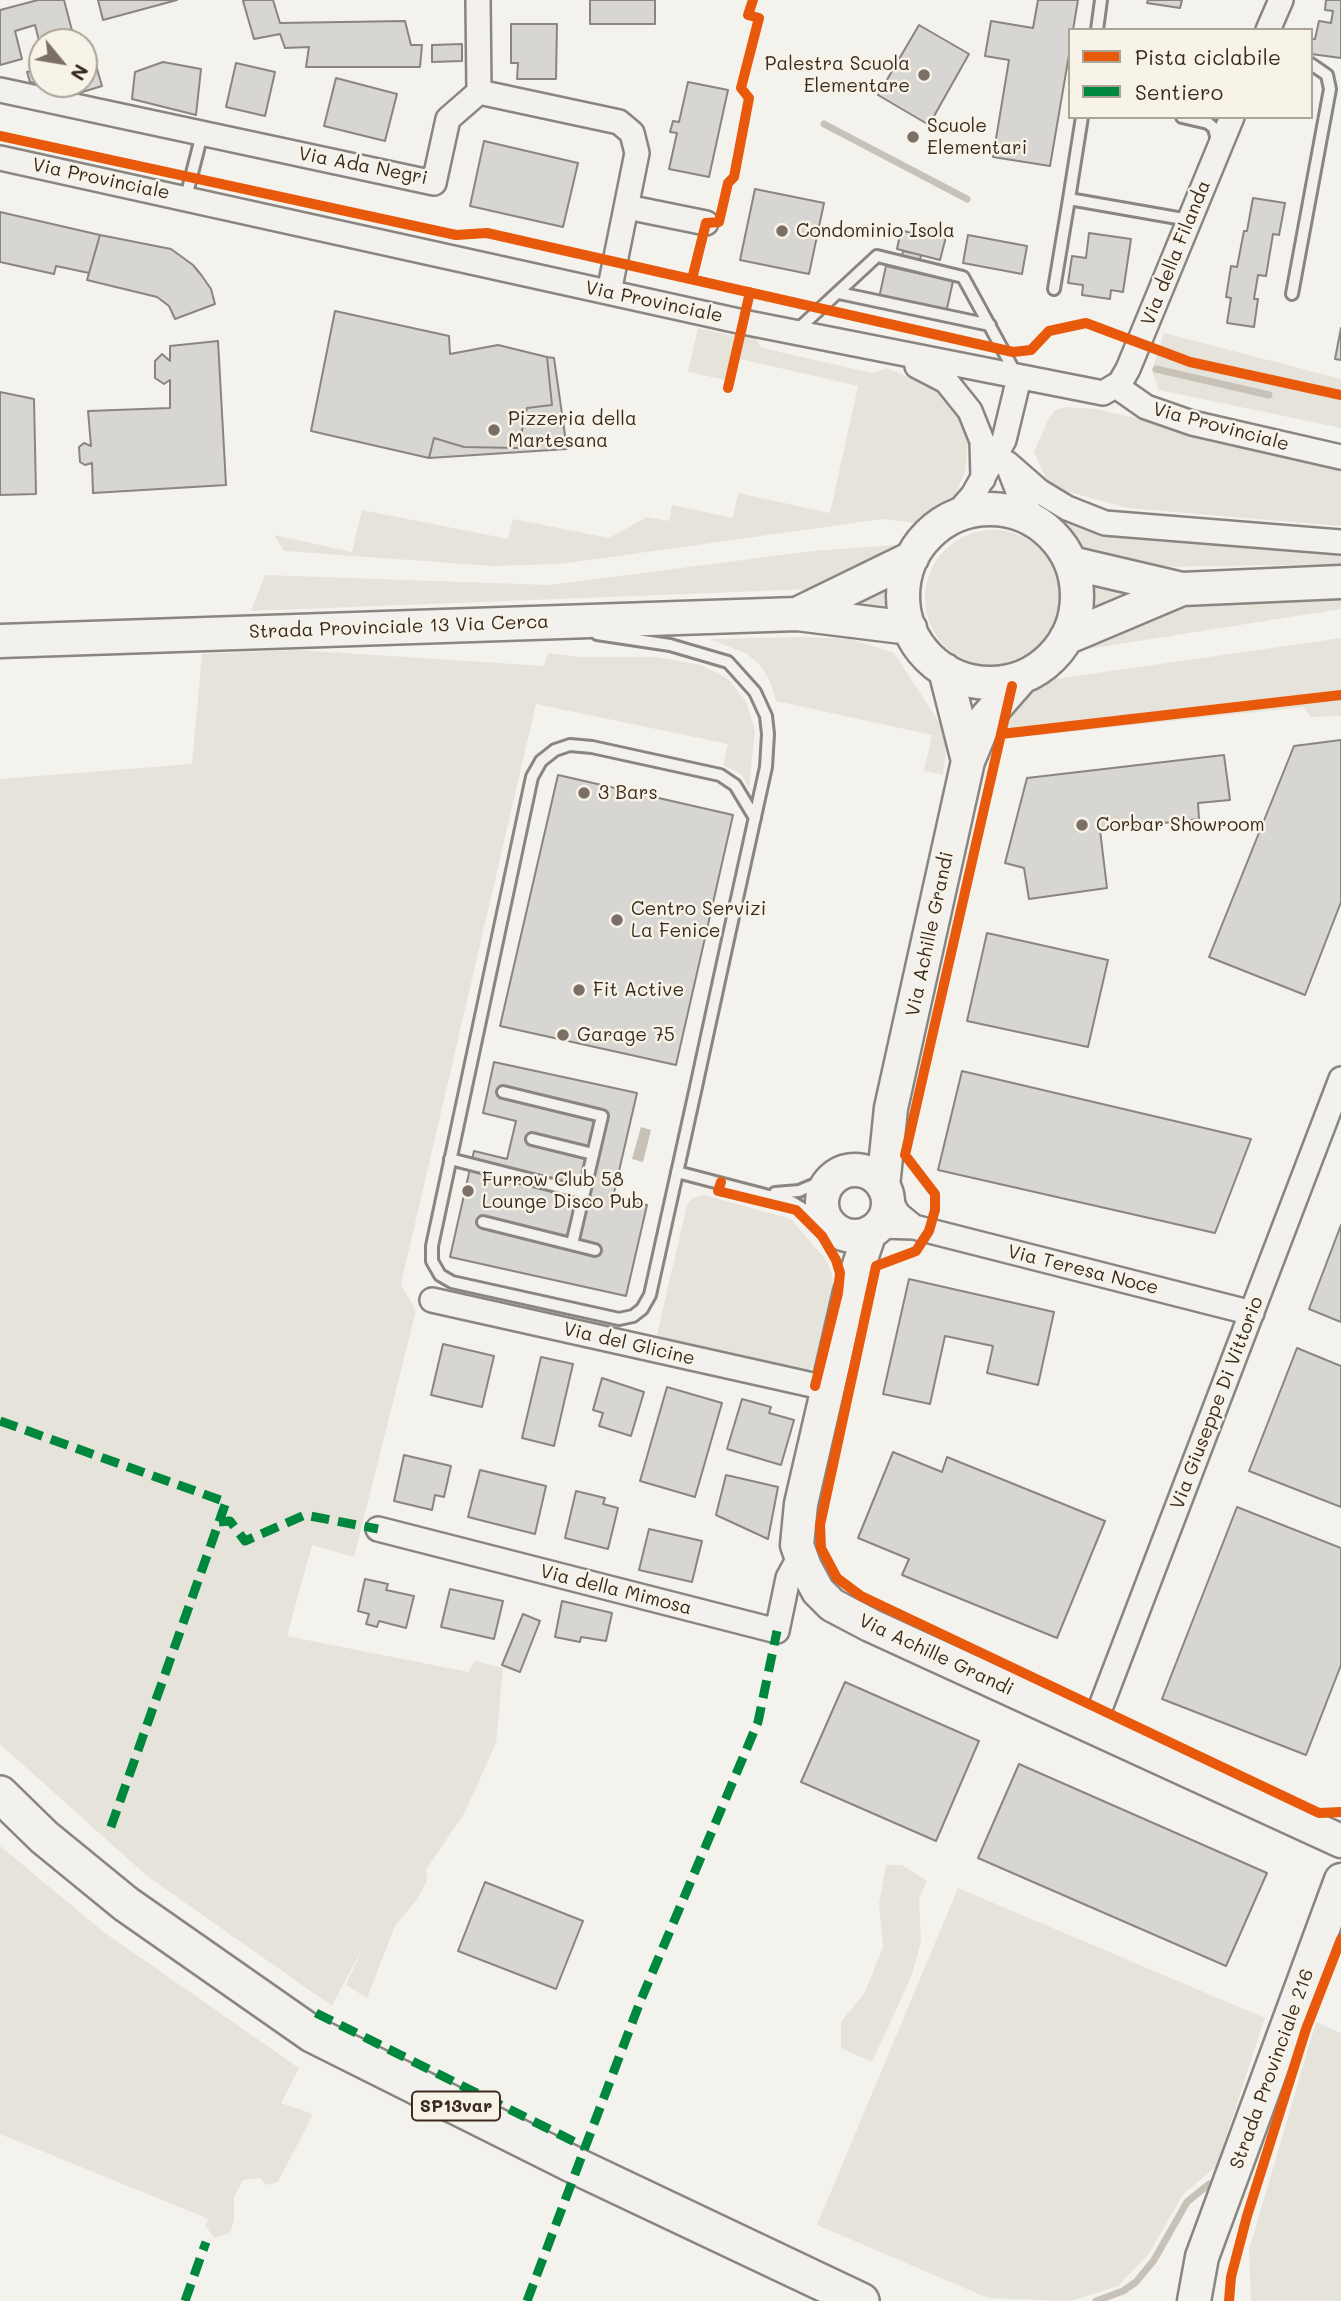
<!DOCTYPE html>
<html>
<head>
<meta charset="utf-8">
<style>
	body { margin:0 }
	#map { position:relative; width:1341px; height:2301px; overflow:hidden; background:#f4f2ec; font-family:Mali,sans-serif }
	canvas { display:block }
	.legend { position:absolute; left:1068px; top:28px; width:245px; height:91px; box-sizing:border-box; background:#f7f3e8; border:2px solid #aca397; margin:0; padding:9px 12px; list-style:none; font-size:21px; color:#3b2a1e }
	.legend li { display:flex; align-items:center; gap:14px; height:35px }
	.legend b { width:35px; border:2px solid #aca397 }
	.north { position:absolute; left:28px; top:28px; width:70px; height:70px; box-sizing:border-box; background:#f7f3e8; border:2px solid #aca397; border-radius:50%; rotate:120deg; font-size:19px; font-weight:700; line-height:28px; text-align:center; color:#3b2a1e }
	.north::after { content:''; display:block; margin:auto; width:24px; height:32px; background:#7c7066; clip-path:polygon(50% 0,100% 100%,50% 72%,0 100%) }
</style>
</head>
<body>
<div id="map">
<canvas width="1341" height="2301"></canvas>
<ul class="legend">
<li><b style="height:9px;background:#e8590c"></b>Pista ciclabile</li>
<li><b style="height:9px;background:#00873e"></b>Sentiero</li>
</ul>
<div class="north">N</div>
</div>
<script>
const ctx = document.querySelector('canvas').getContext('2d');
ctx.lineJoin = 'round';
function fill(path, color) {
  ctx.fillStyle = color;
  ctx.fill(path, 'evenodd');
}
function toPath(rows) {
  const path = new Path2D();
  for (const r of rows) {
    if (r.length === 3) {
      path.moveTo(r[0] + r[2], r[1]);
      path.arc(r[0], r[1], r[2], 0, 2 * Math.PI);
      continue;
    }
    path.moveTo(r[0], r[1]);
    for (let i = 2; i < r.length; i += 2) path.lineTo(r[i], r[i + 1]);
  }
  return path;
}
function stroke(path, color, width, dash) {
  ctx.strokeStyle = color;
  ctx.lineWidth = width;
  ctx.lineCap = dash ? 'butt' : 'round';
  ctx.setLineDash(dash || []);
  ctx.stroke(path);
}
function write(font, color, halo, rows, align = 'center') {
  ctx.font = font + ' Mali,sans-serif';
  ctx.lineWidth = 5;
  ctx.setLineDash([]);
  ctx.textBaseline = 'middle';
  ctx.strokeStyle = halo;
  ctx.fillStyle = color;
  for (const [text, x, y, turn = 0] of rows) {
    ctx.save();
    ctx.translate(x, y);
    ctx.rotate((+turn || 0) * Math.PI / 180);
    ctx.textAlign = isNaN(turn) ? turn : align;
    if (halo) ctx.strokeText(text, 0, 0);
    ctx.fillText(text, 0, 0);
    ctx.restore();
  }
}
fill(toPath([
	[698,328,739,337,741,332,752,334,762,348,872,373,887,368,933,388,951,401,968,441,965,471,956,493,939,512,915,523,883,519,560,564,493,566,284,551,274,535,352,552,362,510,508,539,513,519,609,538,647,517,669,521,672,505,733,518,738,493,830,513,858,386,736,358,730,381,688,372],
	[1164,333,1341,379,1341,428,1159,390,1152,371],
	[1065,407,1095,409,1341,463,1341,526,1127,508,1062,490,1046,478,1034,452,1049,418,1055,410],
	[1045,512,1086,531,1104,535,1341,551,1341,564,1164,567,1085,548],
	[993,598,68],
	[895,545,893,558,813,589,251,611,265,575,549,585,813,551],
	[1091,579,1148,590,1090,612],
	[894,583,899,618,832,606],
	[1341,598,1341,609,1075,651,1169,607],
	[802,637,850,639,894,653,939,722,946,748,943,775,924,771,932,735,776,701,770,681,760,665,747,654,710,639],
	[1341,638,1341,716,1311,717,1303,707,984,741,1003,717,1049,680],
	[299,650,544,666,548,653,579,657,657,657,701,665,727,678,746,701,755,730,749,788,741,774,723,765,728,744,536,704,401,1284,416,1311,354,1557,312,1545,287,1636,468,1672,475,1661,503,1668,496,1743,465,1812,426,1870,427,1881,416,1901,395,1926,367,1998,346,1985,364,1945,332,2006,147,1876,0,1744,0,779,192,764,202,654],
	[704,1195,791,1219,826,1260,832,1273,834,1297,818,1365,803,1373,656,1339,687,1205,693,1198],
	[0,1846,105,1933,299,2068,281,2103,313,2114,278,2182,266,2185,260,2178,243,2180,234,2197,234,2220,230,2233,215,2238,205,2226,209,2219,0,2134],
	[886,1865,902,1865,927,1881,919,1898,921,1941,912,1975,872,2062,841,2048,841,2022,865,1992,883,1947,879,1904],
	[958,1888,1265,2018,1216,2167,1183,2194,1148,2255,1118,2286,1070,2301,988,2298,817,2225],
	[1316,2022,1341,2033,1341,2301,1251,2301,1249,2250]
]), '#e6e3da');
fill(toPath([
	[641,1127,651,1130,643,1162,632,1159]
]), '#c7c1b7');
stroke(toPath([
	[824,124,967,199],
	[1156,369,1269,395],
	[1096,2301,1123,2291,1136,2282,1154,2260,1187,2202,1209,2184]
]), '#c7c1b7', 7);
const building = toPath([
	[38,0,64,0,75,42,42,42,42,52,35,25,15,31,22,59,0,65,0,10,38,0],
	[98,0,177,0,103,20,98,0],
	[246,0,273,0,280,23,405,21,411,45,422,45,420,67,306,67,309,47,285,48,280,34,254,39,243,1,246,0],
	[590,0,655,0,655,24,590,24,590,0],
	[1038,0,1078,0,1073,30,1070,30,1070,49,1050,166,993,157,1009,60,985,56,991,21,1033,28,1038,0],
	[1148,0,1182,0,1180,8,1147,3,1148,0],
	[1326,0,1341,0,1341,58,1311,54,1311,39,1315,39,1319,21,1331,23,1333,11,1325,10,1326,0],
	[511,24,557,24,556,79,517,79,518,63,511,63,511,24],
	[919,25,969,54,929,125,878,95,919,25],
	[462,44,462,61,432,62,432,45,462,44],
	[92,52,102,86,79,93,30,82,27,72,42,68,42,84,84,84,84,55,92,52],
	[163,62,201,69,196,115,132,99,135,72,163,62],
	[236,63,275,72,265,116,226,107,236,63],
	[336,78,397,94,385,141,324,126,336,78],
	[688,82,728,90,709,177,669,169,677,133,670,132,673,121,679,122,688,82],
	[484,141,578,163,563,227,470,206,484,141],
	[755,189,824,203,809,274,740,260,755,189],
	[1253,198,1285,203,1279,235,1273,234,1266,276,1258,275,1254,299,1258,299,1254,327,1227,323,1231,298,1226,297,1231,266,1237,267,1244,231,1247,231,1253,198],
	[0,212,100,235,89,273,56,266,54,274,0,262,0,212],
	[913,224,947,233,940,260,897,249,901,230,911,233,913,224],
	[1089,233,1131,239,1123,292,1111,290,1110,299,1082,295,1083,285,1068,283,1072,256,1086,258,1089,233],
	[100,235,171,249,193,265,202,276,211,289,215,304,175,319,169,306,157,297,87,280,100,235],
	[968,235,1027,246,1022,274,963,263,968,235],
	[903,251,921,255,917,273,899,269,903,251],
	[886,266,953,281,946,313,879,298,886,266],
	[335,311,449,336,450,354,498,345,547,357,552,405,527,408,518,448,464,447,434,438,429,458,311,431,335,311],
	[1341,328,1341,360,1335,359,1341,328],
	[218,341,226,485,93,493,92,463,85,465,80,462,79,447,84,443,91,446,88,411,170,408,170,380,164,384,155,378,155,361,162,354,170,361,170,346,218,341],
	[547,357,554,358,567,449,429,458,434,438,464,447,518,448,527,408,552,405,547,357],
	[0,392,34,399,36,494,0,495,0,392],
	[1341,740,1341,902,1305,995,1209,957,1294,746,1341,740],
	[1224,755,1230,800,1198,803,1199,819,1100,830,1107,888,1029,899,1024,868,1005,863,1027,778,1224,755],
	[558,775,733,815,676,1065,500,1026,558,775],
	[987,933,1108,960,1088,1047,967,1021,987,933],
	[494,1062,637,1093,613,1197,647,1205,626,1296,450,1257,474,1151,507,1159,516,1121,483,1113,494,1062],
	[962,1071,1251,1139,1215,1233,938,1170,962,1071],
	[1341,1225,1341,1322,1309,1309,1341,1225],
	[909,1279,1054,1312,1038,1385,987,1373,993,1346,945,1336,930,1404,883,1394,909,1279],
	[443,1344,494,1356,482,1407,431,1395,443,1344],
	[1297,1348,1341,1366,1341,1507,1249,1471,1297,1348],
	[541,1357,573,1364,554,1446,522,1438,541,1357],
	[602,1378,644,1392,631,1436,599,1426,603,1413,593,1410,602,1378],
	[667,1387,722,1403,695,1497,640,1481,667,1387],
	[742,1399,771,1407,769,1413,794,1420,781,1465,727,1449,742,1399],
	[893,1452,942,1472,947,1457,1105,1521,1057,1638,902,1575,909,1559,858,1538,893,1452],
	[404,1455,451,1466,444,1497,435,1495,432,1510,394,1501,404,1455],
	[480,1470,546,1486,535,1534,468,1517,480,1470],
	[726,1475,778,1487,768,1539,716,1515,726,1475],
	[576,1491,605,1498,603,1504,618,1508,608,1549,565,1538,576,1491],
	[1237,1507,1341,1548,1341,1665,1306,1755,1162,1699,1237,1507],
	[649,1529,702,1541,692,1582,639,1570,649,1529],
	[365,1579,388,1584,386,1590,414,1596,406,1628,379,1621,377,1627,366,1624,369,1614,358,1611,365,1579],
	[450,1589,503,1601,494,1639,441,1627,450,1589],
	[562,1601,612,1613,606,1641,581,1637,580,1642,555,1637,562,1601],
	[523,1614,540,1621,520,1672,502,1665,523,1614],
	[845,1682,979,1741,936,1841,801,1782,845,1682],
	[1019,1764,1267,1873,1226,1966,978,1858,1019,1764],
	[485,1882,583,1921,556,1989,458,1951,485,1882]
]);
fill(building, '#d8d6d2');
stroke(building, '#898580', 2);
const lane = toPath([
	[1097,30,1101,0],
	[1082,117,1069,199,1189,220],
	[1182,117,1208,123,1214,128,1217,140],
	[186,197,202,134],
	[1054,289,1069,199],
	[839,293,990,325],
	[1292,294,1330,89,1327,75,1311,64],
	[795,332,877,256,963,277,1017,376],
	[597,634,670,645,728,662,755,692,766,716,768,734,766,767,727,944,702,1059,696,1087,650,1295,642,1309,633,1316,619,1319,452,1282,440,1275,432,1261,432,1246,532,777,541,761,555,750,570,745,592,747,720,775,735,785,755,818],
	[503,1092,602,1116,572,1244],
	[532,1139,593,1154],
	[450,1159,584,1193],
	[677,1172,792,1202,830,1225],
	[775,1193,799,1191,835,1176],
	[483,1222,595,1250]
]);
const street = toPath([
	[478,0,479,92],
	[1268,30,1281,0],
	[0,90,434,183,448,119,479,92,619,122,632,133,637,153,609,292],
	[0,158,743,322,1103,393,1120,383,1128,369,1232,117],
	[627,207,706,223],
	[917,366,946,381,970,411,982,441,983,479],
	[1116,386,1146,407,1192,423,1341,457],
	[1007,463,1039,491,1067,508,1105,523,1341,542],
	[1009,468,1019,494,1035,521],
	[954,517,973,495,1004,440,1019,378],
	[888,1196,898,1214,914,1227],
	[879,1226,914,1227,1252,1313],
	[432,1300,826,1388],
	[378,1529,777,1631,788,1578,800,1556],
	[1093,1727,1341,1079]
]);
const secondary = toPath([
	[990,596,87],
	[1071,563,1182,589,1341,582],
	[797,614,912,558],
	[1066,638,1182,589],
	[0,641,797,614,910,628],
	[945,670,968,761],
	[855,1203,33],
	[883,1186,891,1108,968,761,986,718,1021,678],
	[870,1232,850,1292,801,1504,797,1545,805,1567,818,1591,832,1605,870,1625,1341,1841],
	[1194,2301,1202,2257,1341,1880]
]);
const primary = toPath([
	[0,1794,44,1837,126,1904,312,2034,578,2167,861,2301]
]);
stroke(lane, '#898580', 16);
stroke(street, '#898580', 28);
stroke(secondary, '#898580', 37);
stroke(primary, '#898580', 40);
stroke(lane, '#f2f1ed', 10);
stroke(street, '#f2f1ed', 23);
stroke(secondary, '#f2f1ed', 32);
stroke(primary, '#f2f1ed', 35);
stroke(toPath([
	[0,1421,226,1502,108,1835],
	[219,1522,230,1521,245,1541,305,1515,378,1529],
	[316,2013,585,2147],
	[185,2301,206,2242],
	[527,2301,640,2002,758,1722,777,1631]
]), '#00873e', 9, [18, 9]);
stroke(toPath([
	[0,136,456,235,487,233,1013,352,1031,350,1049,331,1086,323,1190,362,1341,395],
	[692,279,706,223,719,222,728,183,734,177,749,98,741,88,759,18,748,15,753,0],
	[728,388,750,292],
	[1012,686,905,1155,935,1194,935,1210,929,1231,916,1251,876,1266,820,1525,821,1548,837,1578,861,1596,1319,1813,1341,1812],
	[1001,734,1341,695],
	[721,1182,718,1191,796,1210,822,1236,836,1260,840,1273,838,1293,815,1386],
	[1229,2301,1231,2277,1247,2216,1306,2029,1341,1939]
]), '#e8590c', 10);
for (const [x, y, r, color] of [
	[924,75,7,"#7c7066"],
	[913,137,7,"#7c7066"],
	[782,231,7,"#7c7066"],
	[494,430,7,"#7c7066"],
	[584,793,7,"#7c7066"],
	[1082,825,7,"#7c7066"],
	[617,920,7,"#7c7066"],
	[579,990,7,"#7c7066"],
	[563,1035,7,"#7c7066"],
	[468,1191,7,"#7c7066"]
]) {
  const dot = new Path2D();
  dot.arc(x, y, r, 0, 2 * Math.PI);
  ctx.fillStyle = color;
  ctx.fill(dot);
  stroke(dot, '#f7f3e8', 2.5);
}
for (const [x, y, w] of [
	[456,2106,88]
]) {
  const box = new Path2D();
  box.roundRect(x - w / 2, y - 14.5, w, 29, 5);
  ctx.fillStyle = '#f7f3e8';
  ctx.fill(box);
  stroke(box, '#3b2a1e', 2);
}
write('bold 18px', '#3b2a1e', null, [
	["SP13var",456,2106]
]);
write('19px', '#3b2a1e', '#f7f3e8', [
	["Palestra Scuola",910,64,"right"],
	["Elementare",910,86,"right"],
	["Scuole",927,126],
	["Elementari",927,148],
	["Condominio Isola",796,231],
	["Pizzeria della",508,419],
	["Martesana",508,441],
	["3 Bars",598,793],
	["Corbar Showroom",1096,825],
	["Centro Servizi",631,909],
	["La Fenice",631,931],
	["Fit Active",593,990],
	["Garage 75",577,1035],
	["Furrow Club 58",482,1180],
	["Lounge Disco Pub",482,1202]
], 'left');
write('19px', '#3b2a1e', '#f7f3e8', [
	["Via Ada Negri",363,166,11],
	["Via Provinciale",101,179,12],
	["Via della Filanda",1176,253,-68],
	["Via Provinciale",654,302,12],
	["Via Provinciale",1221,427,15],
	["Strada Provinciale 13 Via Cerca",399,627,-2],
	["Via Achille Grandi",930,934,-78],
	["Via Teresa Noce",1083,1270,14],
	["Via del Glicine",629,1344,13],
	["Via Giuseppe Di Vittorio",1217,1403,-69],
	["Via della Mimosa",616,1590,14],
	["Via Achille Grandi",936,1655,25],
	["Strada Provinciale 216",1272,2069,-70]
]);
</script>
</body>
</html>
